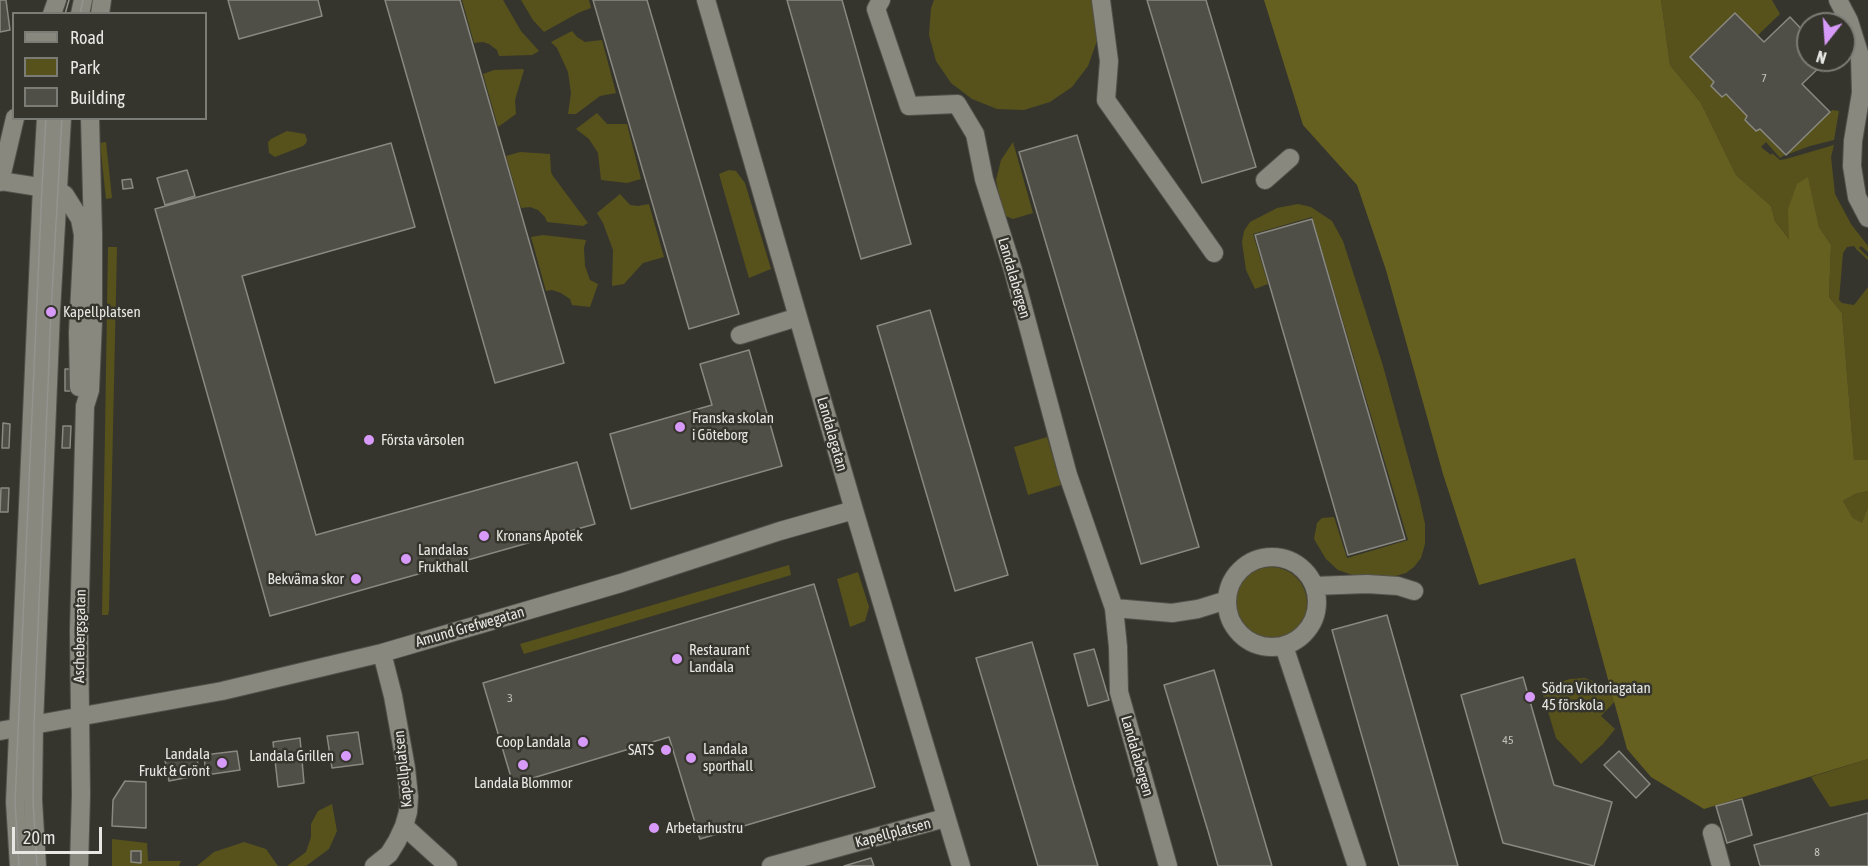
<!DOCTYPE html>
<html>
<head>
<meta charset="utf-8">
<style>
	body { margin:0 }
	#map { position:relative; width:1868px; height:866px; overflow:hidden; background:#35352e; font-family:"Asap Condensed",sans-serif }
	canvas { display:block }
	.legend { position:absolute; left:12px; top:12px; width:195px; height:108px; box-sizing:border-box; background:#35352e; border:2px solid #7c7c76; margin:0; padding:8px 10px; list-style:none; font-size:18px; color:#e7e7e3 }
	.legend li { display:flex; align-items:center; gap:12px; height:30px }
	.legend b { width:30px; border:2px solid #7c7c76 }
	.north { position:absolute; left:1796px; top:12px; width:60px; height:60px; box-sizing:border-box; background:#35352e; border:2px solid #7c7c76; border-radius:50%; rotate:197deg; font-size:16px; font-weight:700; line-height:24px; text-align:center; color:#e7e7e3 }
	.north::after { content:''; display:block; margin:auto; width:21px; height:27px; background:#d89af8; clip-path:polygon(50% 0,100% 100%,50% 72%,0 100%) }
	.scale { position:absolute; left:12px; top:827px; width:90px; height:27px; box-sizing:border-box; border:3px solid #e7e7e3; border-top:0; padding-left:8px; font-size:18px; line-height:21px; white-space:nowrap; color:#e7e7e3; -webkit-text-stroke:4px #35352e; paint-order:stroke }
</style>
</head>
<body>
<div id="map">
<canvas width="1868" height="866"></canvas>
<ul class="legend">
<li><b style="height:8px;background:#88887f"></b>Road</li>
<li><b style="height:16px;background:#57521b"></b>Park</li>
<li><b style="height:16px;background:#4f4e47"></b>Building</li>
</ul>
<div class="north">N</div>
<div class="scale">20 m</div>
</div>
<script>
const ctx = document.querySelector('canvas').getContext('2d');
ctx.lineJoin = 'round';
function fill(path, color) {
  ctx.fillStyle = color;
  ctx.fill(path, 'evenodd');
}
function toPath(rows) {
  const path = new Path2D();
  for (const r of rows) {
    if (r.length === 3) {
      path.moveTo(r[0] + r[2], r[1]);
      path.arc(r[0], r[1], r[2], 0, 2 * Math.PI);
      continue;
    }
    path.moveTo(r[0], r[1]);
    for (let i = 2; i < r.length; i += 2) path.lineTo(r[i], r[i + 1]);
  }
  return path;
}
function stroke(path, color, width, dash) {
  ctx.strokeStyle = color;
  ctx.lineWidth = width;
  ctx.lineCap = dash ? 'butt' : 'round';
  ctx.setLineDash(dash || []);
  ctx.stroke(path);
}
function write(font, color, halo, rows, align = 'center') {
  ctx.font = font + ' "Asap Condensed",sans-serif';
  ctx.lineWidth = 5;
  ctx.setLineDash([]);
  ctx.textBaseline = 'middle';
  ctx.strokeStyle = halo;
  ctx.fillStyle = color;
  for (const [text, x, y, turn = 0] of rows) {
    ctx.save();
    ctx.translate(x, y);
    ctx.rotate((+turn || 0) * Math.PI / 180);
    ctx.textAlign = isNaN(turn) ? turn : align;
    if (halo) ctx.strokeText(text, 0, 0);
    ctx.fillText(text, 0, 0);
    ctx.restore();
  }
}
fill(toPath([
	[462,0,503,0,521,31,539,51,532,55,499,56,497,50,489,44,483,42,474,43],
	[521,0,589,0,591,8,578,13,544,32,533,20],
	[934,0,1093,0,1098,38,1088,66,1072,87,1050,102,1024,110,997,109,972,99,951,83,936,61,929,35,931,8],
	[1661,0,1772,0,1780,14,1756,37,1734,14,1690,57,1714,82,1722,97,1726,94,1747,116,1745,120,1755,131,1760,129,1785,155,1780,158,1766,142,1761,147,1771,155,1772,153,1780,160,1786,159,1834,145,1831,157,1835,194,1851,224,1868,246,1868,252,1861,246,1859,248,1868,257,1868,260,1857,250,1854,246,1847,247,1843,253,1839,300,1842,303,1854,305,1868,287,1868,460,1854,461,1842,313,1829,297,1831,245,1819,227,1808,178,1790,240,1775,221,1771,206,1736,175,1701,103,1670,65],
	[572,31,577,37,585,42,602,40,616,93,600,96,576,114,568,114,571,93,568,72,557,48,551,42],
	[522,69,524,70,515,100,516,114,498,127,483,74,494,70],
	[1832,110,1839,111,1834,140,1810,146,1786,155],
	[597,113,607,124,627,124,641,179,627,183,601,180,598,153,589,139,576,129],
	[287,131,305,134,307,140,306,143,303,146,275,157,269,153,268,142,271,139],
	[106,142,112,198,106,199,100,143],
	[1013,142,1033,213,1013,219,1003,215,996,180,1001,160],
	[520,152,550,154,551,172,553,176,588,223,583,226,547,222,545,217,538,210,530,207,521,208,506,156],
	[729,170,736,171,745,183,771,269,749,278,719,174],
	[620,194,630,205,638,206,649,204,664,257,643,263,624,284,612,286,613,250,603,223,597,213],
	[1298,204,1311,207,1332,221,1343,241,1383,366,1419,497,1425,524,1425,544,1421,558,1414,567,1406,573,1392,577,1364,579,1338,570,1326,559,1314,539,1317,523,1322,518,1334,517,1347,558,1408,540,1312,217,1253,234,1268,284,1255,289,1246,270,1242,242,1244,231,1250,222,1277,208],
	[543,235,586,240,584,248,585,266,590,280,598,284,590,307,572,305,570,299,561,293,552,290,546,291,531,237],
	[108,247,117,247,109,610,108,615,102,615],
	[1047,437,1061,485,1028,495,1014,447],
	[1868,491,1868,507,1862,524,1853,518,1843,501,1855,494],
	[789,565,791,575,524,654,520,644],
	[1271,603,36],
	[858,572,869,607,865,621,850,627,837,579],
	[1585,678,1598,683,1618,698,1601,716,1615,729,1603,744,1581,764,1556,738,1541,688,1570,679],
	[1868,759,1868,799,1830,807,1811,777],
	[332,804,337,831,329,849,306,866,287,866,306,852,311,837,311,824,318,811],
	[112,839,147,843,148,861,181,861,179,866,112,866],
	[244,842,266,849,278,866,197,866,214,852]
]), '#57521b');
fill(toPath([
	[1264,0,1661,0,1670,65,1701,103,1736,175,1771,206,1775,221,1789,239,1788,209,1797,184,1808,177,1819,227,1831,245,1829,297,1842,313,1854,460,1868,460,1868,491,1855,494,1843,501,1853,518,1862,523,1868,507,1868,759,1704,809,1651,777,1627,749,1575,558,1479,585,1443,474,1386,270,1357,185,1303,125]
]), '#666020');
const building = toPath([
	[0,0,6,0,10,30,0,32,0,0],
	[228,0,318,0,322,16,239,39,228,0],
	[385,0,460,0,564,363,495,383,385,0],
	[593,0,647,0,739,314,689,329,593,0],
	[787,0,842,0,911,244,861,259,787,0],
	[1147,0,1206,0,1256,167,1202,183,1147,0],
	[1735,13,1764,42,1790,17,1808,36,1808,60,1827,60,1802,84,1830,112,1786,155,1760,129,1756,131,1745,120,1747,116,1726,94,1722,97,1711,86,1714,82,1690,57,1735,13],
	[1077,135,1199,547,1141,564,1019,152,1077,135],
	[391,143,415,227,242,276,316,535,577,462,595,524,270,616,155,209,391,143],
	[187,170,195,196,165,205,157,178,187,170],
	[131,179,133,188,123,189,122,180,131,179],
	[1312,219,1405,539,1348,555,1255,235,1312,219],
	[930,310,1008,575,955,591,877,326,930,310],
	[749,350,782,466,631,509,610,434,712,405,700,364,749,350],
	[65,369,73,369,73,391,65,391,65,369],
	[3,423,10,424,9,448,2,448,3,423],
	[63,426,71,426,70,448,62,448,63,426],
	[1,488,9,488,8,512,0,512,1,488],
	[814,584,875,787,700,839,669,737,513,784,483,683,814,584],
	[1387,615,1458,866,1399,866,1353,705,1332,630,1387,615],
	[1032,642,1072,779,1098,866,1038,866,976,658,1032,642],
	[1094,649,1109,700,1088,706,1074,654,1094,649],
	[1214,670,1272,866,1218,866,1208,831,1164,685,1214,670],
	[1523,677,1554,785,1612,802,1594,866,1503,843,1461,695,1523,677],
	[358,732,363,764,332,768,327,736,358,732],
	[300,738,304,783,278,787,273,742,300,738],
	[237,751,240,770,206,775,204,755,237,751],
	[1619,751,1650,784,1636,798,1604,765,1619,751],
	[196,754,200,775,169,781,165,760,196,754],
	[125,781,146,782,146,828,112,826,113,800,125,781],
	[1742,799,1752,835,1727,843,1716,806,1742,799],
	[1868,813,1868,866,1760,866,1754,845,1868,813],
	[131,851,141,851,141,863,131,862,131,851],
	[871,858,874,866,844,866,871,858]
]);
fill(building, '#4f4e47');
stroke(building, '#8a8981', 1.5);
const minor = toPath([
	[706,0,854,510,961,866],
	[881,0,876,9,909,106,957,104,975,134,984,179,1013,270,1068,475,1114,608,1118,647,1119,692,1168,866],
	[1101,0,1109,61,1106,100,1214,253],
	[1838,0,1849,21,1860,56,1861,93,1853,141,1852,166,1857,197,1868,218],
	[52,14,57,0],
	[80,14,83,0],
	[100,14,102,0],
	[1265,180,1290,158],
	[0,181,58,190,65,195,80,219,83,235,78,332,79,387],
	[0,182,15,118],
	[740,335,798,317],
	[1272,602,45],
	[1314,586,1367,584,1398,586,1414,591],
	[1114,608,1172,613,1198,609,1227,600],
	[1284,646,1357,866],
	[382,653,393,696,406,768,409,797,408,812,404,826,448,866],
	[0,731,222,691,382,653,621,583,780,531,854,510],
	[1712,833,1721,866],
	[19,866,15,802,42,187,46,118],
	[37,866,33,800,34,724,51,312,62,118],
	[79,866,81,795,79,631,85,406,90,390,93,321,93,234,90,118],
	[374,866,389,854,397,841,404,826],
	[771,866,945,818]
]);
stroke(minor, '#52514b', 20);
stroke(minor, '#88887f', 18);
stroke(toPath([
	[65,14,69,0],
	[80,14,83,0],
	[19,866,15,802,42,187,46,118],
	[37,866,33,800,34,724,51,312,62,118]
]), '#94948f', 1.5);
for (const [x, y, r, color] of [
	[51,312,6,"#d89af8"],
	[680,427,6,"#d89af8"],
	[369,440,6,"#d89af8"],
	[484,536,6,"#d89af8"],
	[406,559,6,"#d89af8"],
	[356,579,6,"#d89af8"],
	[677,659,6,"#d89af8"],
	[1530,697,6,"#d89af8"],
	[583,742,6,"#d89af8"],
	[666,750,6,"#d89af8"],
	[346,756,6,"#d89af8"],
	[691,758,6,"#d89af8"],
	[222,763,6,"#d89af8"],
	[523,765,6,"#d89af8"],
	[654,828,6,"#d89af8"]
]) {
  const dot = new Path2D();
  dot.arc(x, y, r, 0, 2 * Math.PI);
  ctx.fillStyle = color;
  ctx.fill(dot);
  stroke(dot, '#35352e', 2);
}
write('12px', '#c1c1bc', null, [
	["7",1764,78],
	["3",510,698],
	["45",1508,740],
	["8",1817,852]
]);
write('15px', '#e7e7e3', '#35352e', [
	["Landalabergen",1014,278,74],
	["Landalagatan",832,434,74],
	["Amund Grefwegatan",470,627,-16],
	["Aschebergsgatan",80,636,-89],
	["Landalabergen",1137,756,74],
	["Kapellplatsen",403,769,-96],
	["Kapellplatsen",893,833,-15]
]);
write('15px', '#e7e7e3', '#35352e', [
	["Kapellplatsen",63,312],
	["Franska skolan",692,418],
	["i Göteborg",692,435],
	["Första vårsolen",381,440],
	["Kronans Apotek",496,536],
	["Landalas",418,550],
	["Frukthall",418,567],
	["Bekväma skor",344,579,"right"],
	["Restaurant",689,650],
	["Landala",689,667],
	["Södra Viktoriagatan",1542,688],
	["45 förskola",1542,705],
	["Coop Landala",571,742,"right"],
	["Landala",703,749],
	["sporthall",703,766],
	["SATS",654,750,"right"],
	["Landala",210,754,"right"],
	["Frukt & Grönt",210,771,"right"],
	["Landala Grillen",334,756,"right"],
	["Landala Blommor",523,783,"center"],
	["Arbetarhustru",666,828]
], 'left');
</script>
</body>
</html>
